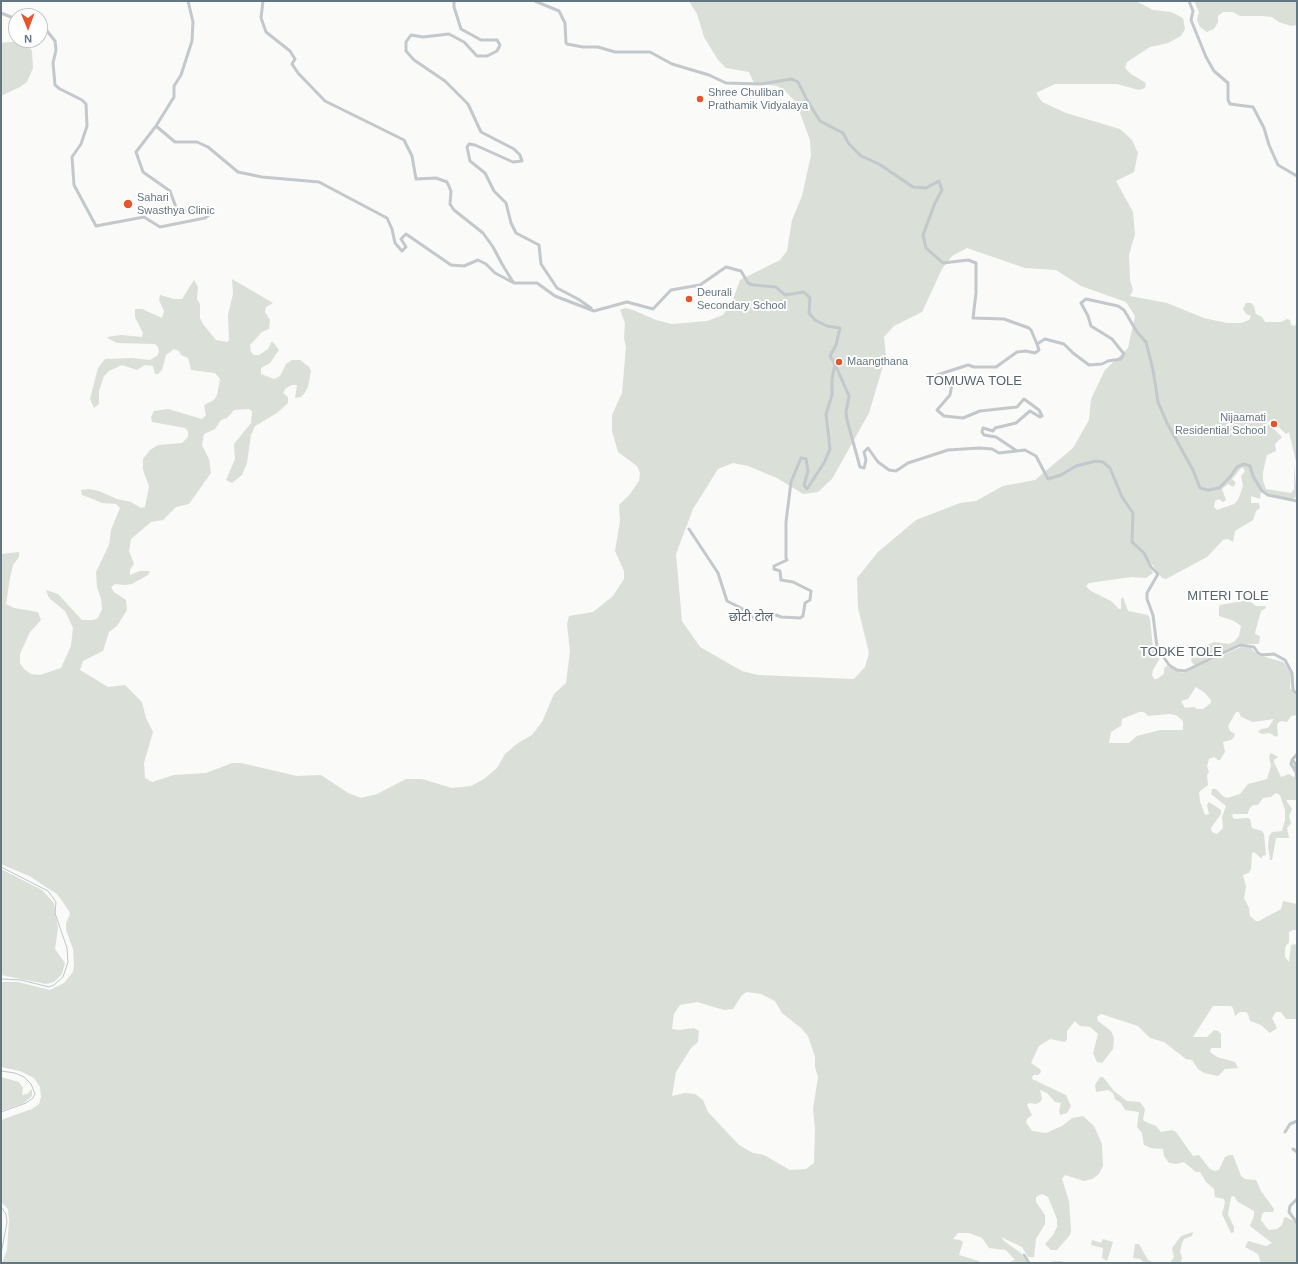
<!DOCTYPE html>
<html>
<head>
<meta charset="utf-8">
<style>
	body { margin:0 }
	#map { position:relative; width:1298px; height:1264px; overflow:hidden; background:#fafaf8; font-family:Arial,sans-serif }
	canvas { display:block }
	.frame { position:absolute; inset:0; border:2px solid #657683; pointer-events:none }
	.north { position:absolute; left:8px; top:8px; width:40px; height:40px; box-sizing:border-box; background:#fff; border:1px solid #c1c8cd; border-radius:50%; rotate:179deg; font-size:11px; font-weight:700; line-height:16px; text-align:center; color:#657683 }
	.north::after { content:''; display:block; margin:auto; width:14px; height:18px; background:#e4572e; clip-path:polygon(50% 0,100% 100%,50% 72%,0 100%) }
</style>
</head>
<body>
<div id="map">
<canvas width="1298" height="1264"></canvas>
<div class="frame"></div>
<div class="north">N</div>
</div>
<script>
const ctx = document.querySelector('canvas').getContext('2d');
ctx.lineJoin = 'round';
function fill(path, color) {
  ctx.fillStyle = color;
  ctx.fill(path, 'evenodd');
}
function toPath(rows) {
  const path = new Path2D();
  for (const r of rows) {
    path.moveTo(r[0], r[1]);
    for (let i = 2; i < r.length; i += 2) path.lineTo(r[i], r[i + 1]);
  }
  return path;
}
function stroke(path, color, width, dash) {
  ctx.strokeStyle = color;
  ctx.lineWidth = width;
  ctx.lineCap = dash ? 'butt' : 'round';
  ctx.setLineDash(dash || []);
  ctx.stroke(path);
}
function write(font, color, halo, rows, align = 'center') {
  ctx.font = font + ' Arial,"Noto Sans Devanagari",sans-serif';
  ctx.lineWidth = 4;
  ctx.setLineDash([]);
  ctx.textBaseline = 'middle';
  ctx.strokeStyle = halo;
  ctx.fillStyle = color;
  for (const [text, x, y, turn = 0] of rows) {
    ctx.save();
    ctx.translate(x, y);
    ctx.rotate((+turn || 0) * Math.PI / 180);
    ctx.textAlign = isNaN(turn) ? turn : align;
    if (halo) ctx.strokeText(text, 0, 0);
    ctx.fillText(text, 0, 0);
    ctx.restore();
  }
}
fill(toPath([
	[689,1,1136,1,1153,10,1171,12,1183,18,1185,29,1181,36,1168,43,1150,47,1127,62,1125,68,1131,74,1146,83,1145,88,1139,90,1117,84,1055,84,1036,93,1042,102,1066,113,1120,129,1132,140,1138,153,1134,172,1116,181,1133,212,1135,234,1129,255,1130,280,1133,290,1130,296,1167,303,1204,318,1227,323,1241,323,1249,320,1251,316,1246,314,1243,309,1246,303,1251,303,1254,306,1256,314,1262,317,1265,322,1281,322,1287,319,1290,320,1291,325,1295,326,1297,320,1297,466,1289,432,1286,434,1271,419,1264,426,1266,427,1269,424,1282,437,1275,444,1276,451,1267,455,1263,472,1263,481,1266,489,1291,493,1294,489,1294,463,1297,497,1292,499,1280,497,1261,491,1260,499,1251,496,1251,503,1259,503,1260,508,1256,511,1253,520,1235,531,1233,542,1228,539,1223,540,1207,557,1166,579,1162,578,1146,556,1147,562,1153,573,1146,578,1132,577,1089,583,1086,586,1091,591,1111,601,1119,609,1121,609,1121,599,1123,597,1128,611,1148,615,1150,619,1153,649,1160,658,1153,670,1152,675,1154,679,1157,679,1164,674,1164,668,1167,666,1183,673,1241,647,1251,648,1258,655,1283,662,1291,673,1290,688,1297,697,1297,715,1291,716,1287,722,1281,721,1278,723,1277,727,1278,735,1276,737,1270,733,1262,734,1258,732,1261,729,1268,728,1274,719,1253,722,1241,717,1239,712,1236,712,1228,726,1230,731,1235,734,1234,737,1231,740,1223,742,1225,752,1220,760,1218,760,1214,757,1209,759,1207,766,1209,772,1207,775,1208,785,1199,792,1200,801,1205,815,1209,814,1207,805,1209,802,1221,810,1221,814,1211,828,1212,832,1217,834,1223,828,1222,817,1226,806,1211,794,1212,789,1216,789,1223,796,1227,798,1240,794,1248,784,1267,779,1271,766,1269,756,1271,753,1278,757,1274,760,1274,762,1281,777,1289,774,1293,777,1296,776,1297,800,1286,800,1292,809,1289,816,1291,823,1287,828,1289,838,1276,838,1272,860,1270,860,1268,846,1269,836,1272,832,1282,831,1285,820,1285,810,1280,795,1276,793,1271,797,1263,798,1258,805,1253,805,1249,809,1248,814,1233,814,1232,816,1234,819,1247,818,1250,819,1252,828,1262,831,1264,834,1266,855,1262,856,1262,859,1254,852,1252,853,1251,869,1249,873,1243,875,1246,887,1244,898,1249,908,1250,916,1256,921,1259,921,1281,909,1283,901,1297,904,1297,930,1293,930,1289,932,1289,943,1286,945,1285,950,1285,957,1289,962,1291,945,1297,944,1297,1019,1286,1019,1281,1012,1276,1012,1272,1018,1277,1028,1270,1033,1261,1025,1250,1021,1248,1014,1246,1012,1240,1012,1235,1016,1233,1008,1231,1006,1213,1006,1193,1037,1207,1037,1214,1030,1218,1031,1221,1034,1221,1048,1211,1048,1210,1052,1217,1057,1235,1062,1238,1068,1225,1069,1218,1076,1204,1073,1198,1069,1192,1060,1186,1059,1164,1042,1150,1038,1138,1026,1101,1014,1097,1017,1098,1021,1111,1031,1114,1038,1113,1049,1102,1063,1097,1062,1093,1053,1098,1034,1090,1027,1080,1026,1075,1021,1067,1031,1067,1039,1065,1042,1050,1039,1039,1046,1031,1063,1040,1069,1041,1072,1038,1075,1033,1075,1032,1079,1066,1095,1071,1106,1067,1113,1060,1115,1059,1111,1061,1103,1055,1102,1047,1093,1040,1090,1042,1099,1040,1102,1036,1104,1029,1103,1027,1105,1032,1115,1027,1119,1026,1122,1032,1131,1046,1133,1062,1126,1072,1118,1083,1116,1094,1126,1102,1144,1103,1166,1099,1174,1092,1179,1084,1181,1065,1175,1062,1179,1069,1201,1071,1231,1070,1235,1057,1250,1051,1250,1045,1244,1053,1235,1057,1227,1057,1219,1048,1197,1042,1194,1036,1197,1036,1202,1045,1215,1045,1224,1036,1239,1034,1257,1028,1257,1022,1247,1001,1237,1004,1241,1021,1253,1027,1263,1007,1263,1015,1260,1006,1250,989,1248,982,1238,969,1233,958,1233,953,1239,960,1240,963,1242,959,1255,979,1261,980,1263,2,1263,7,1250,9,1221,8,1209,1,1202,1,1120,32,1109,39,1104,41,1097,40,1087,34,1078,20,1071,1,1067,1,982,18,982,50,990,64,983,73,972,74,965,73,949,66,930,66,923,70,914,69,911,57,894,49,889,31,877,1,864,1,554,19,552,19,557,13,565,10,578,6,604,14,608,38,612,41,620,30,632,20,654,20,663,24,669,31,674,40,675,61,668,71,646,73,628,65,611,49,598,46,590,58,594,82,620,93,620,98,618,102,609,101,599,97,587,96,572,109,545,111,530,120,508,116,504,102,503,93,499,82,495,81,490,89,489,99,491,117,499,131,502,141,508,145,507,149,486,143,470,143,459,150,450,158,445,182,443,188,437,188,431,185,428,152,422,151,417,154,411,168,409,202,419,206,415,204,405,214,400,217,395,220,379,215,373,191,370,188,358,181,355,179,351,174,349,166,355,162,370,158,374,155,374,153,366,145,365,137,370,122,365,109,371,104,376,99,391,99,404,94,408,90,399,98,368,105,359,132,358,150,360,157,356,159,352,158,347,155,344,117,343,109,339,107,337,121,335,142,337,143,333,135,317,135,309,142,309,162,318,164,311,159,300,160,295,174,299,182,299,194,280,198,287,197,299,200,304,200,318,203,324,216,340,227,342,229,340,228,315,233,294,232,279,273,303,266,307,265,312,270,320,269,329,262,332,250,345,251,352,254,355,259,355,268,349,272,341,279,350,270,363,261,368,261,374,274,379,280,376,286,364,292,360,300,360,309,367,311,371,308,387,304,394,301,397,295,398,297,385,292,385,286,388,283,393,288,397,288,403,277,413,255,426,251,435,247,463,242,475,232,483,226,480,235,459,234,444,251,423,252,411,249,409,234,410,227,418,221,420,215,429,204,434,202,445,209,459,211,473,189,504,176,507,163,520,151,522,131,539,129,551,134,564,130,570,130,575,140,571,150,571,148,575,132,584,125,585,115,584,111,587,114,592,126,600,127,610,117,626,109,632,103,651,83,661,80,670,108,687,125,685,142,702,146,718,153,732,144,763,145,778,152,782,174,775,206,773,232,763,241,763,297,776,321,775,348,793,361,798,377,794,406,779,422,779,452,788,471,786,484,779,497,768,505,754,518,743,532,735,542,722,554,694,566,683,570,651,567,624,569,616,593,612,613,596,624,579,624,571,615,551,620,521,619,505,630,494,639,481,640,473,637,466,618,452,612,431,612,415,622,393,626,347,624,338,625,323,620,310,625,308,633,310,656,320,672,324,707,321,723,315,732,302,740,280,780,260,787,251,792,220,802,196,811,155,810,140,796,102,784,90,777,86,754,83,749,72,726,68,718,60,704,37,697,14],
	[967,248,1025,268,1056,270,1081,286,1126,302,1135,316,1128,348,1105,370,1091,399,1089,420,1073,448,1035,480,1003,486,976,501,960,503,916,520,878,552,857,578,858,608,869,653,865,667,854,679,758,675,742,671,700,647,682,621,676,554,693,509,718,469,733,463,748,466,777,478,803,494,818,492,832,479,869,413,886,356,884,337,894,326,922,312,942,269,952,256],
	[1242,467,1245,471,1241,476,1243,486,1238,500,1234,504,1217,510,1214,507,1215,501,1219,499,1223,502,1226,500,1222,489,1228,484,1233,487,1236,483,1232,479],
	[1196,687,1205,693,1211,700,1211,703,1203,709,1197,709,1194,707,1185,708,1181,701,1188,699],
	[1139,712,1144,712,1148,716,1170,714,1176,715,1183,721,1183,730,1160,730,1137,736,1129,743,1109,743,1111,732,1121,726,1122,719],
	[747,992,761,994,775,1001,782,1013,801,1028,808,1036,815,1057,815,1067,818,1077,813,1109,815,1128,814,1163,806,1169,790,1170,764,1155,753,1153,739,1145,708,1112,703,1100,695,1094,685,1093,672,1096,676,1072,691,1048,698,1042,699,1031,694,1028,679,1030,672,1029,674,1014,680,1005,697,1002,724,1010,733,1009,742,995],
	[1194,1,1297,1,1297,25,1291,26,1279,22,1272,17,1262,16,1240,16,1233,12,1223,12,1218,16,1218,22,1214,29,1207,32,1200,27,1197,20,1199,12],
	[19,41,27,43,32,51,33,68,27,82,20,87,1,96,1,43],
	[1248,600,1256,606,1265,606,1266,608,1261,611,1256,629,1255,634,1260,636,1259,644,1245,644,1196,665,1193,664,1191,661,1192,657,1201,658,1205,646,1214,642,1229,644,1235,641,1239,636,1241,626,1234,621,1219,616,1219,608,1220,605],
	[1,869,42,890,54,903,58,928,55,949,65,963,62,974,54,982,46,984,1,975],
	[1,1077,19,1082,23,1088,22,1095,27,1094,32,1089,32,1096,24,1103,1,1111],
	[1100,1077,1103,1077,1114,1091,1127,1101,1140,1102,1145,1109,1143,1120,1146,1122,1156,1126,1161,1132,1172,1130,1176,1132,1193,1156,1199,1155,1210,1169,1215,1171,1219,1170,1225,1157,1229,1155,1233,1155,1241,1176,1245,1179,1256,1180,1261,1191,1274,1209,1273,1212,1265,1212,1262,1214,1261,1220,1266,1227,1269,1230,1277,1229,1282,1225,1284,1218,1286,1217,1297,1223,1297,1263,1261,1263,1258,1254,1245,1247,1248,1241,1266,1246,1272,1243,1250,1226,1254,1216,1254,1211,1238,1202,1234,1196,1231,1197,1228,1214,1234,1227,1234,1232,1231,1233,1222,1214,1225,1203,1224,1199,1215,1197,1214,1189,1206,1182,1200,1172,1196,1172,1184,1162,1176,1164,1169,1163,1164,1156,1163,1149,1151,1148,1144,1145,1142,1133,1137,1127,1139,1112,1125,1110,1121,1103,1115,1099,1113,1093,1108,1090,1096,1092,1095,1085],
	[1193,1232,1192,1236,1184,1239,1182,1243,1180,1252,1182,1257,1181,1262,1170,1263,1174,1257,1172,1248,1181,1236],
	[1103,1239,1113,1242,1107,1261,1102,1258,1103,1248,1091,1245,1092,1240,1101,1243],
	[1135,1244,1139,1244,1148,1260,1155,1263,1145,1263,1140,1259,1133,1258]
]), '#dadfd7');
stroke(toPath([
	[1,867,48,891,56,902,55,913,67,948,68,962,63,977,54,985,49,987,21,980,1,979],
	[1,1071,15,1073,24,1077,31,1084,35,1094,33,1098,26,1103,1,1112],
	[1,1207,6,1214,7,1222,1,1254]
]), '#bbc7cb', 1);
stroke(toPath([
	[263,1,261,18,266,32,290,51,295,59,292,64,298,73,325,101,404,140,412,156,416,179,436,178,447,182,451,191,450,204,454,210,483,233,493,247,502,264,513,282],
	[454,1,454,7,461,29,481,40,497,40,500,45,497,51,487,56,477,56,464,42,449,34,423,37,411,35,406,42,406,51,414,60,445,81,468,104,481,132,514,149,520,155,522,161,513,162,475,145,469,144,467,147,470,161,485,173,494,191,506,203,511,223,516,233,539,245,541,264,557,288,578,299,591,308],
	[535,1,559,11,565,23,566,43,567,44,583,47,598,47,615,52,650,52,672,64,709,75,726,83,761,84,792,79,798,82,807,100,820,121,843,133,849,144,861,156,879,164,913,187,926,188,939,181,942,190,935,203,923,235,926,248,943,263,968,260,976,263,976,293,973,318,1004,319,1029,328,1031,330,1037,344],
	[1189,1,1193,11,1191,20,1206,57,1214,71,1228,83,1228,100,1230,104,1253,107,1264,128,1269,145,1278,165,1297,176],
	[1,13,16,19],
	[40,22,55,41,56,50,53,63,55,85,60,89,82,100,86,104,87,126,81,144,72,157,74,185,96,226,144,217,160,227,205,218,209,215,203,211,177,210,170,191,143,172,136,152,156,126,175,142,197,142,208,147,238,172,262,177,319,182,387,218,392,229,395,243,402,251,406,247,401,239,406,234,451,265,464,266,478,260,486,264,495,273,514,283,537,283,555,296,594,311,627,302,653,309,671,290,700,285,726,267,741,271,748,283,753,285,776,287,785,295,804,292,810,298,809,313,815,320,827,326,840,328,836,345,830,356,835,364],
	[156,126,174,97,174,86,181,75,192,41,193,22,188,1],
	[1017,451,1025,450,1036,456,1048,479,1061,475,1076,466,1096,461,1103,462,1110,468,1122,497,1133,513,1132,542,1144,553,1151,567,1158,574,1147,593,1147,599,1153,615,1157,647,1169,665,1177,670,1185,671,1240,645,1254,647,1258,653,1262,655,1274,654,1285,660,1292,673,1293,690,1297,694],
	[689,529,718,573,727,601,741,608,754,618,760,614,771,613,781,617,800,618,803,616,805,603,810,600,811,591,793,582,781,580,780,571,774,569,774,566,787,560,786,558,786,522,791,482,801,458,806,459,808,471,804,485,807,489,824,463,830,449,826,414,832,395,832,379,835,364,849,396,846,412,847,420,860,467,864,468,866,460,864,452,868,448,878,462,889,470,896,471,908,463,948,450,979,448,992,449,999,453,1017,451,996,437,984,435,982,432,983,428,993,431,995,428,1016,423,1030,411,1040,417,1042,416,1039,410,1024,399,1017,407,980,411,963,418,944,416,937,410,950,395,952,384,949,381,939,377,937,375,968,365,974,367,996,367,1017,352,1026,351,1035,353,1039,350,1037,344,1045,339,1064,344,1073,353,1089,365,1102,364,1108,361,1121,359,1124,354,1112,339,1091,326,1088,316,1081,303,1086,299,1118,306,1124,310,1137,332,1146,342,1153,370,1158,402,1167,423,1193,470,1200,488,1208,490,1219,488,1230,477,1237,467,1244,464,1250,466,1253,476,1262,491,1268,495,1297,501],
	[1292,760,1291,764,1296,772,1297,779],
	[1292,760,1295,763,1297,769],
	[1292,760,1297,754],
	[1285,1132,1290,1124,1297,1121],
	[1293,1149,1297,1152],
	[1297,1199,1290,1206,1289,1212,1297,1223],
	[1024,1255,1029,1263],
	[1053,1263,1062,1263]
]), '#c3c8cc', 3);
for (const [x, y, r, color] of [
	[700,99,4,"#e4572e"],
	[128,204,5,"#e4572e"],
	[689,299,4,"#e4572e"],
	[839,362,4,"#e4572e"],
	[1274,424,4,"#e4572e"]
]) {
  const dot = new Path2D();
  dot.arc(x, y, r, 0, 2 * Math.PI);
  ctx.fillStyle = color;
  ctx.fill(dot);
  stroke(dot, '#fff', 1.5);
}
write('11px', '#657683', '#fff', [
	["Shree Chuliban",708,93],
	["Prathamik Vidyalaya",708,106],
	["Sahari",137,198],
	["Swasthya Clinic",137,211],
	["Deurali",697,293],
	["Secondary School",697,306],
	["Maangthana",847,362],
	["Nijaamati",1266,418,"right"],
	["Residential School",1266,431,"right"]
], 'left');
write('13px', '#57646e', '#fff', [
	["TOMUWA TOLE",974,381],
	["MITERI TOLE",1228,596],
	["छोटी टोल",751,617],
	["TODKE TOLE",1181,652]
]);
</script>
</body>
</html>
